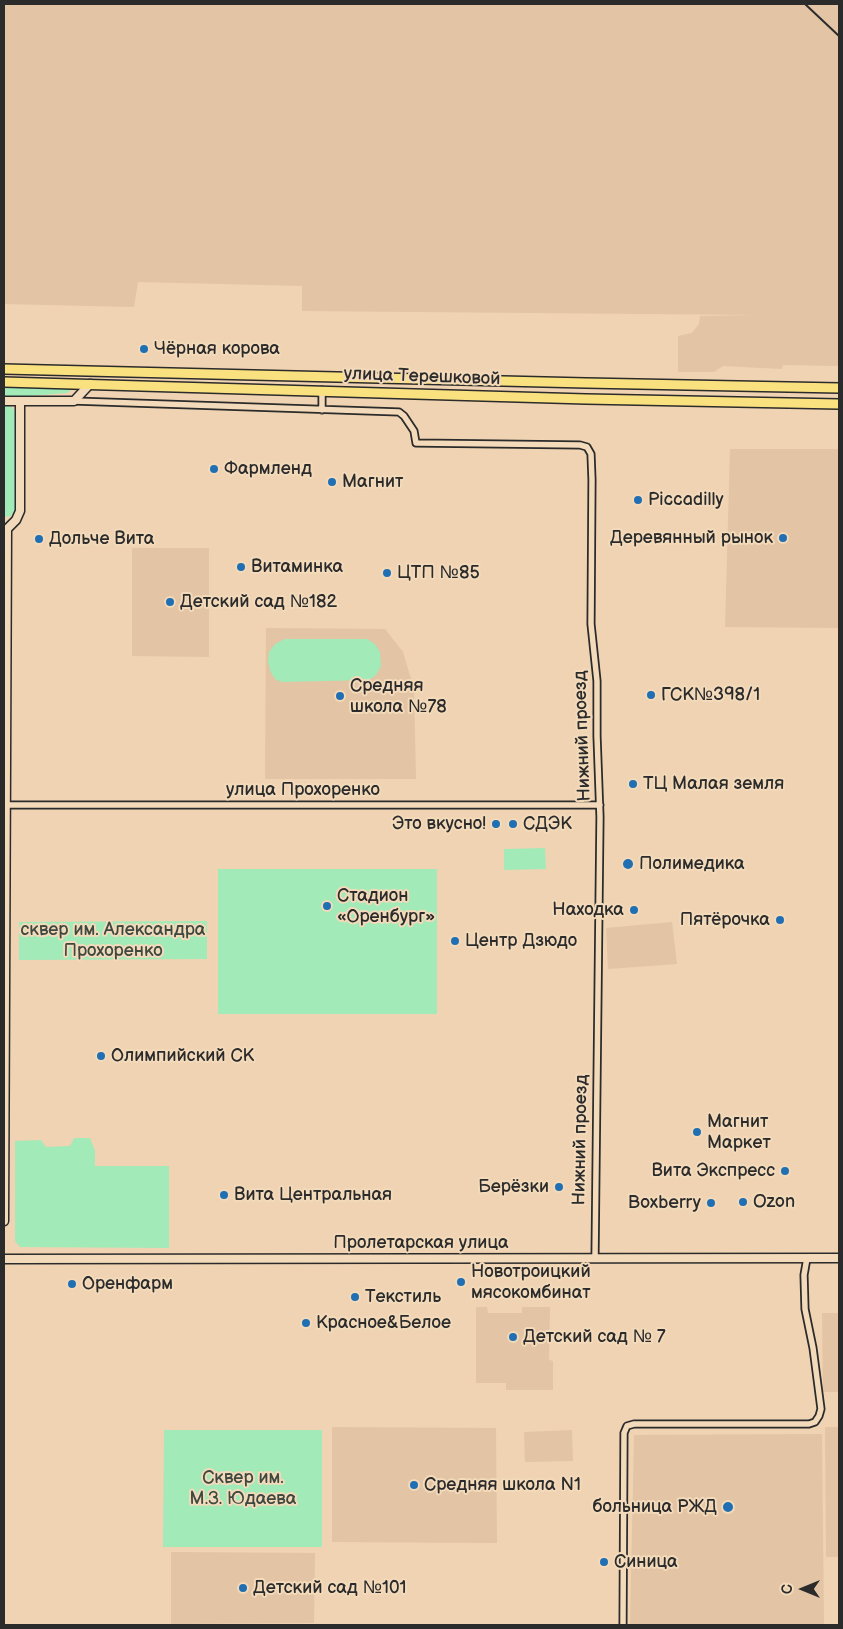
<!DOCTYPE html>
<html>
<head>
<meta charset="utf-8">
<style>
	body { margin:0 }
	#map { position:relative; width:843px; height:1629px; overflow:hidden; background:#f0d3b2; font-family:"Balsamiq Sans",sans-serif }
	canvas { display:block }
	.frame { position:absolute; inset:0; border:5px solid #2b2b2b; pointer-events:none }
	.north { position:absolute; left:778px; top:1564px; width:50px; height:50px; -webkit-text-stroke:4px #f3daba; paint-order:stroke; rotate:270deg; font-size:14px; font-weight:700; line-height:20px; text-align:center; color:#2b2b2b }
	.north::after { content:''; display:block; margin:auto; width:18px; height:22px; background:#2b2b2b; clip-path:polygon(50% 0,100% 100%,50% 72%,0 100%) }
</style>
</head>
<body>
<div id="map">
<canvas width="843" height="1629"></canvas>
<div class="frame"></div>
<div class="north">С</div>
</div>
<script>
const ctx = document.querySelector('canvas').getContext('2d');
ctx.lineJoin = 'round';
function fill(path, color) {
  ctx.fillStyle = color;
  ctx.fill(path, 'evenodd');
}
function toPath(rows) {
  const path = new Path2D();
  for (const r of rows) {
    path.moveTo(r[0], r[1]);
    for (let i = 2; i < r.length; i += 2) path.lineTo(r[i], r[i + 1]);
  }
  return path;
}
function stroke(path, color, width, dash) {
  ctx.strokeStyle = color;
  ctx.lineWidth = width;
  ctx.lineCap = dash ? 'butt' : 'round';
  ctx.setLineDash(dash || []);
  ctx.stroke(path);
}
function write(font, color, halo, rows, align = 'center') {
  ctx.font = font + ' "Balsamiq Sans",sans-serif';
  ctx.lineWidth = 4;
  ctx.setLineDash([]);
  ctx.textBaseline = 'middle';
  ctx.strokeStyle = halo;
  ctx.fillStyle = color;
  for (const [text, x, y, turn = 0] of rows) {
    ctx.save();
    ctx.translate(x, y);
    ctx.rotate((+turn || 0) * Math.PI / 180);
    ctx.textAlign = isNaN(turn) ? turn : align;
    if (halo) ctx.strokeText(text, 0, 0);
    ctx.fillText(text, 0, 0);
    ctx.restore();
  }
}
fill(toPath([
	[4,4,839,4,839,366,783,365,782,369,723,366,714,372,678,372,678,336,692,333,699,324,700,316,761,315,302,311,302,286,138,282,134,307,4,304],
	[730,449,839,449,839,628,725,627],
	[132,548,209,548,209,657,132,656],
	[266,628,385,629,403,652,414,689,416,779,265,779],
	[672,922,677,964,608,969,606,928],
	[476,1307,487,1307,488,1313,522,1313,522,1307,550,1307,549,1360,553,1361,553,1390,506,1390,506,1383,476,1383],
	[822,1313,839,1313,839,1392,823,1392],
	[332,1427,496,1428,497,1543,332,1542],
	[825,1427,839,1427,839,1557,826,1557],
	[572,1430,573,1461,525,1462,524,1432],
	[822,1434,824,1625,630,1625,634,1435],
	[171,1552,315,1553,314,1623,171,1624]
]), '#e3c4a4');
fill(toPath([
	[4,387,74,388,67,393,4,398],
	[4,406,9,406,13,408,16,415,16,504,15,511,11,516,5,517],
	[285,639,367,639,375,644,380,652,381,666,376,675,369,680,283,682,276,680,271,673,268,662,269,652,275,644],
	[545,848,546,869,504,870,504,849],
	[218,869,437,869,437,1014,218,1014],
	[207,921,207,959,19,960,19,922],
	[74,1138,90,1138,95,1151,95,1166,169,1166,169,1248,20,1247,15,1241,15,1141,41,1140,46,1147,70,1146],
	[164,1430,322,1430,322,1547,163,1547]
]), '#a2eab8');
const minor = toPath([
	[322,390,322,410],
	[74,401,399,412,404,416,414,431,416,443,580,445,587,447,591,454,592,480,591,624,597,681,597,736,600,817,595,1258],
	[6,805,600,805],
	[623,1625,624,1433,627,1426,634,1424,809,1424,815,1422,819,1416,821,1409,813,1348,805,1309,804,1275,807,1258]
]);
const secondary = toPath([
	[4,401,74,401,90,384],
	[4,1221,7,529,16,520,20,511,20,401],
	[4,1259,839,1258]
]);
const primary = toPath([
	[4,369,586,383,839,388],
	[4,382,586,399,839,404]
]);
stroke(minor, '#2b2b2b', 9);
stroke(secondary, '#2b2b2b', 11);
stroke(primary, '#2b2b2b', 12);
stroke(minor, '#f3daba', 5.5);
stroke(secondary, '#f3daba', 8);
stroke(primary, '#fae180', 9);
stroke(toPath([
	[805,4,839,36]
]), '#2b2b2b', 2);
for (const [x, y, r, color] of [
	[144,349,5,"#1f6fb2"],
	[214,469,5,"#1f6fb2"],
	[332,482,5,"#1f6fb2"],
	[638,500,5,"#1f6fb2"],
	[783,538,5,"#1f6fb2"],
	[39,539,5,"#1f6fb2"],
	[241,567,5,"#1f6fb2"],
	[387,573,5,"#1f6fb2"],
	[170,602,5,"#1f6fb2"],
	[651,695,5,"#1f6fb2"],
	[340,696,5,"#1f6fb2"],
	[633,784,5,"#1f6fb2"],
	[496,824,5,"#1f6fb2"],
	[513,824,5,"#1f6fb2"],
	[628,864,6,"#1f6fb2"],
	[327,906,5,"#1f6fb2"],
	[634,910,5,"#1f6fb2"],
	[780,920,5,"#1f6fb2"],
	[455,941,5,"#1f6fb2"],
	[101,1056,5,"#1f6fb2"],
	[697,1132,5,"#1f6fb2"],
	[785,1171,5,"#1f6fb2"],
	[559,1187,5,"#1f6fb2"],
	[224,1195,5,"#1f6fb2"],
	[743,1202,5,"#1f6fb2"],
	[711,1203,5,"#1f6fb2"],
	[461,1282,5,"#1f6fb2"],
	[72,1284,5,"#1f6fb2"],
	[355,1297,5,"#1f6fb2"],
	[306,1323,5,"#1f6fb2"],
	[513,1337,5,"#1f6fb2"],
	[414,1485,5,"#1f6fb2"],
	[728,1507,6,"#1f6fb2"],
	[604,1562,5,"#1f6fb2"],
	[243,1588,5,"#1f6fb2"]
]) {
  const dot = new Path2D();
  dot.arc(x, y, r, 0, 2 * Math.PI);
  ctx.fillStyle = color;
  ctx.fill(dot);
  stroke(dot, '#f3daba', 2);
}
write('18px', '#2b2b2b', '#f3daba', [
	["Чёрная корова",154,349],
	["Фармленд",224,469],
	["Магнит",342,482],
	["Piccadilly",648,500],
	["Деревянный рынок",773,538,"right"],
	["Дольче Вита",49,539],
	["Витаминка",251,567],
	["ЦТП №85",397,573],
	["Детский сад №182",180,602],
	["Средняя",350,686],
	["школа №78",350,707],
	["ГСК№398/1",661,695],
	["ТЦ Малая земля",643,784],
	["Это вкусно!",486,824,"right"],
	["СДЭК",523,824],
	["Полимедика",639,864],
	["Стадион",337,896],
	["«Оренбург»",337,917],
	["Находка",624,910,"right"],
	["Пятёрочка",770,920,"right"],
	["Центр Дзюдо",465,941],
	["Олимпийский СК",111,1056],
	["Магнит",707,1122],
	["Маркет",707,1143],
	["Вита Экспресс",775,1171,"right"],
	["Берёзки",549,1187,"right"],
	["Вита Центральная",234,1195],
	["Ozon",753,1202],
	["Boxberry",701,1203,"right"],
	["Новотроицкий",471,1272],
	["мясокомбинат",471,1293],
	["Оренфарм",82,1284],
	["Текстиль",365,1297],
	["Красное&Белое",316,1323],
	["Детский сад № 7",523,1337],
	["Средняя школа N1",424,1485],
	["больница РЖД",717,1507,"right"],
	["Синица",614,1562],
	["Детский сад №101",253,1588]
], 'left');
write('18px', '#2b2b2b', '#f3daba', [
	["улица Терешковой",422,377,2],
	["Нижний проезд",583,736,-92],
	["улица Прохоренко",303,790],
	["Нижний проезд",581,1140,-89],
	["Пролетарская улица",421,1243]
]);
write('18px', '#3d4840', '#f3daba', [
	["сквер им. Александра",113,930],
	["Прохоренко",113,951],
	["Сквер им.",243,1478],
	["М.З. Юдаева",243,1499]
]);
</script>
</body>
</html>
